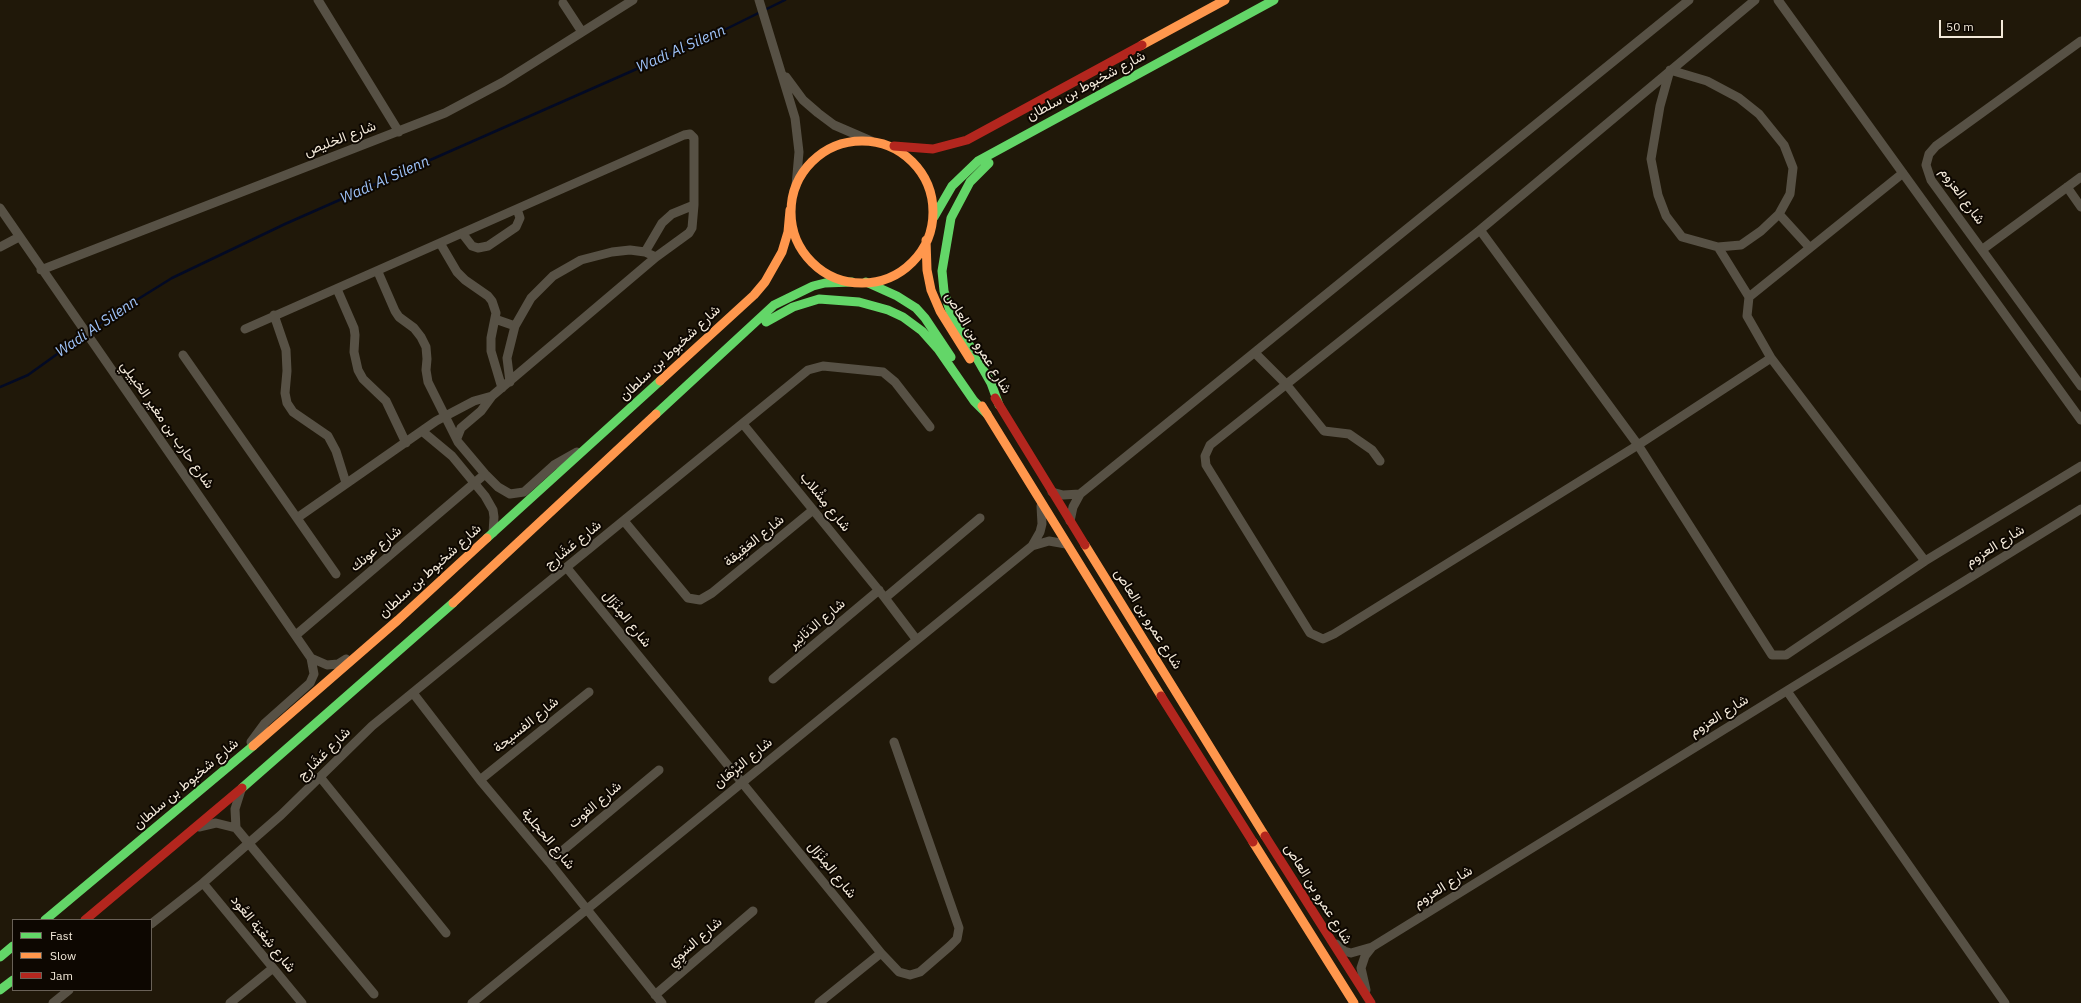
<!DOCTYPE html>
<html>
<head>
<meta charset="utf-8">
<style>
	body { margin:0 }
	#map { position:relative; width:2081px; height:1003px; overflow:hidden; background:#201809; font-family:"IBM Plex Sans",sans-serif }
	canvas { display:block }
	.legend { position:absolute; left:12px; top:919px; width:140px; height:72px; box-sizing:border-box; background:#0d0701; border:1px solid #696157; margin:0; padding:5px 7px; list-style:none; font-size:12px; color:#f3e9d9 }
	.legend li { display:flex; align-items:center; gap:8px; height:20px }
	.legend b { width:20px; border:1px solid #696157 }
	.scale { position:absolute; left:1939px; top:20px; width:64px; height:18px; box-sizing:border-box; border:2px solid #f3e9d9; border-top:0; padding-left:5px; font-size:12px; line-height:14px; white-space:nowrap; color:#f3e9d9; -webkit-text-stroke:3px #0d0701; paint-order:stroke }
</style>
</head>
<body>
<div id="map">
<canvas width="2081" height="1003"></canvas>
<ul class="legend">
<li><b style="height:5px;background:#63d668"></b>Fast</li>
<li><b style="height:5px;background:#ff974d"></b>Slow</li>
<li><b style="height:5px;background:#b3261e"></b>Jam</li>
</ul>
<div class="scale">50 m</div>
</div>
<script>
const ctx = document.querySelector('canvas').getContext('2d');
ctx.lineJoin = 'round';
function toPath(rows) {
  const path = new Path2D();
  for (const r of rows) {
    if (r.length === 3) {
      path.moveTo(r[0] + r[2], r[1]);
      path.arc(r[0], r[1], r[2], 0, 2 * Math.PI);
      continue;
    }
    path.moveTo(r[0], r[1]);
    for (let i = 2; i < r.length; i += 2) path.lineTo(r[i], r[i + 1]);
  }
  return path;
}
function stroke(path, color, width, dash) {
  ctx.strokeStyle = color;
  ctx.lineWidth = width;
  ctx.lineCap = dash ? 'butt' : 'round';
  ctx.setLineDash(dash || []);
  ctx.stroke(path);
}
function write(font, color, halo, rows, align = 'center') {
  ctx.font = font + ' "IBM Plex Sans",Vazirmatn,sans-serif';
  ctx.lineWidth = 4;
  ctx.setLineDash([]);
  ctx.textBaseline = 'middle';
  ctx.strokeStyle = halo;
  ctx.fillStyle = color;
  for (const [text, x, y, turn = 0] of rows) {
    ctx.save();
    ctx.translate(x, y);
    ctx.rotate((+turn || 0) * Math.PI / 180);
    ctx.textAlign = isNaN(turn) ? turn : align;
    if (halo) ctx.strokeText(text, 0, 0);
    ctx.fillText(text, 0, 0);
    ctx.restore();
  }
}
stroke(toPath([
	[0,387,28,375,106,319,172,278,285,224,716,34,785,0]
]), '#030a24', 2.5);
stroke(toPath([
	[318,0,399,132],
	[759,0,795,118,799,152,796,186],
	[1755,0,1480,230,1210,445,1205,456,1206,465,1310,633,1323,639,1334,634,1638,445,1771,358],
	[1778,0,2081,420],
	[563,3,582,32],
	[2081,41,1936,146,1929,154,1926,165,1931,180,2081,386],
	[1670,70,1707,81,1739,98,1759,114,1784,145,1793,168,1790,194,1779,214,1761,231,1741,245,1718,247,1682,237,1666,216,1658,195,1651,159,1660,106,1670,70],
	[786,77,803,100,818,113,834,125,871,141],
	[1903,173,1749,297,1747,316,1771,358,1925,561],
	[2067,187,2081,207],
	[0,208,311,658,314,674,310,683,265,723,251,742],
	[1779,214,1810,248],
	[1480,230,1638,445,1772,655,1786,655,1925,561,2081,466],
	[462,233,472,246,478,248,488,246,516,227,520,218,517,209],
	[440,243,457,272,465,280,488,296,492,301,496,313,491,338,491,351,502,388],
	[0,247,19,237],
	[1718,247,1749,297],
	[1983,249,2081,177],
	[645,252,662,223,672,214,694,205],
	[41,270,445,113,503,82,633,0],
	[378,272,395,311,399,317,414,328,421,337,426,347,427,359,426,370,428,382,458,442,485,474,498,487,510,494,524,492,554,465,577,452],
	[337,289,354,328,355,335,354,352,358,370,363,379,386,401,406,443],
	[274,315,286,350,287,371,285,393,287,403,293,412,328,436,336,451,346,483],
	[495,319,515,326],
	[245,329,684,135,690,134,694,138,694,205,692,228,689,233,656,257,492,396,474,401,436,421,297,518],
	[1255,353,1286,384,1324,431,1349,434,1372,450,1380,461],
	[183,355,336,574],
	[510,382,507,358,515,326,531,298,553,276,581,260,612,252,630,250,645,252,656,257],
	[743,424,885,598,916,639],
	[422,431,452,456,485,496,493,510,494,517,493,533],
	[457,438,461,428,481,411,492,396],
	[1052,492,1063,495,1080,494],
	[624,521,688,598,700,600,712,593,813,510],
	[1070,521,1073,507,1080,494,1689,0],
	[1032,546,1040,532,1042,524,1041,506],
	[567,568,881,953,899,972,910,975,920,972,950,946,957,939,959,928,894,742],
	[885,598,980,518],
	[296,635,485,474],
	[311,658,327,665,338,664,346,659],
	[773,679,879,590],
	[1787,691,2005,1003],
	[413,693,480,780,549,862,662,1003],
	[320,777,446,933],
	[480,780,589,692],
	[241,790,235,809,236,828,374,994],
	[199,827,216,823,236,828],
	[549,862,659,770],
	[203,883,302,1003],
	[151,924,203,883,281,815,372,726,808,370,823,366,883,372,895,382,930,427],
	[1336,944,1344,951,1351,953,1372,947,2081,509],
	[1366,990,1361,968,1365,956,1372,947],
	[655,995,753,911],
	[53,1003,69,990],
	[230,1003,273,968],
	[472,1003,1032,546,1049,541,1066,544],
	[819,1003,881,953]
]), '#575145', 9);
stroke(toPath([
	[989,163,970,182,951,218,942,271,944,291,950,311,991,383,999,405],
	[934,217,952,186,978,161,1274,0],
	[866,282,897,296,916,308,925,318,951,357],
	[766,322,793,307,819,299,859,302,888,310,903,317,922,331,938,349,974,401,987,414],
	[656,414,774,305,813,286,825,283,852,282],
	[487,538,660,381],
	[242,788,453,603],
	[45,920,253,746],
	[0,957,13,946],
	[0,990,13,980]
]), '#63d668', 9);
stroke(toPath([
	[1142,45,1225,0],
	[862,212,71],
	[926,240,927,270,931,290,940,311,970,359],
	[660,381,754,295,765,282,782,252,788,232,790,210],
	[982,406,1161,696],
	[1085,545,1265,836],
	[453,603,656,414],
	[253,746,398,620,487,538],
	[1253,842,1354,1003]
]), '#ff974d', 9);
stroke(toPath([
	[894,146,933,149,967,140,1142,45],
	[995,398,1085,545],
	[1161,696,1253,842],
	[1265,836,1371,1003],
	[85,920,242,788]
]), '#b3261e', 9);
write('14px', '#f3e9d9', '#0d0701', [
	["شارع شخبوط بن سلطان",1086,86,-28],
	["شارع الخليص",340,139,-21],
	["شارع العزوم",1962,196,54],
	["شارع عمرو بن العاص",978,343,59],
	["شارع شخبوط بن سلطان",670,353,-43],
	["شارع حارب بن مغير الخييلي",167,425,55],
	["شارع مِشْلاب",825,502,51],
	["شارع العَقِيقة",754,541,-39],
	["شارع عَشَارِج",573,545,-39],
	["شارع العزوم",1995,546,-32],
	["شارع عونك",376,549,-40],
	["شارع شخبوط بن سلطان",430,571,-42],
	["شارع المِنْزَال",627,619,51],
	["شارع عمرو بن العاص",1148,619,58],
	["شارع الدَنَانِير",817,624,-40],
	["شارع العزوم",1719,716,-32],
	["شارع الفسيحة",526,725,-39],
	["شارع عَشَارِج",324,754,-45],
	["شارع البُرْهَان",743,763,-39],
	["شارع شخبوط بن سلطان",186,784,-40],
	["شارع القوت",595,805,-40],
	["شارع الحجلية",548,839,50],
	["شارع المِنْزَال",832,870,51],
	["شارع العزوم",1443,887,-32],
	["شارع عمرو بن العاص",1318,894,58],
	["شارع شِعْبَة العُود",263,934,51],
	["شارع السَوِي",695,942,-41]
]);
write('italic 15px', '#9ec2f7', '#0d0701', [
	["Wadi Al Silenn",681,49,-24],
	["Wadi Al Silenn",385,180,-24],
	["Wadi Al Silenn",97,327,-34]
]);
</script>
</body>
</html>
